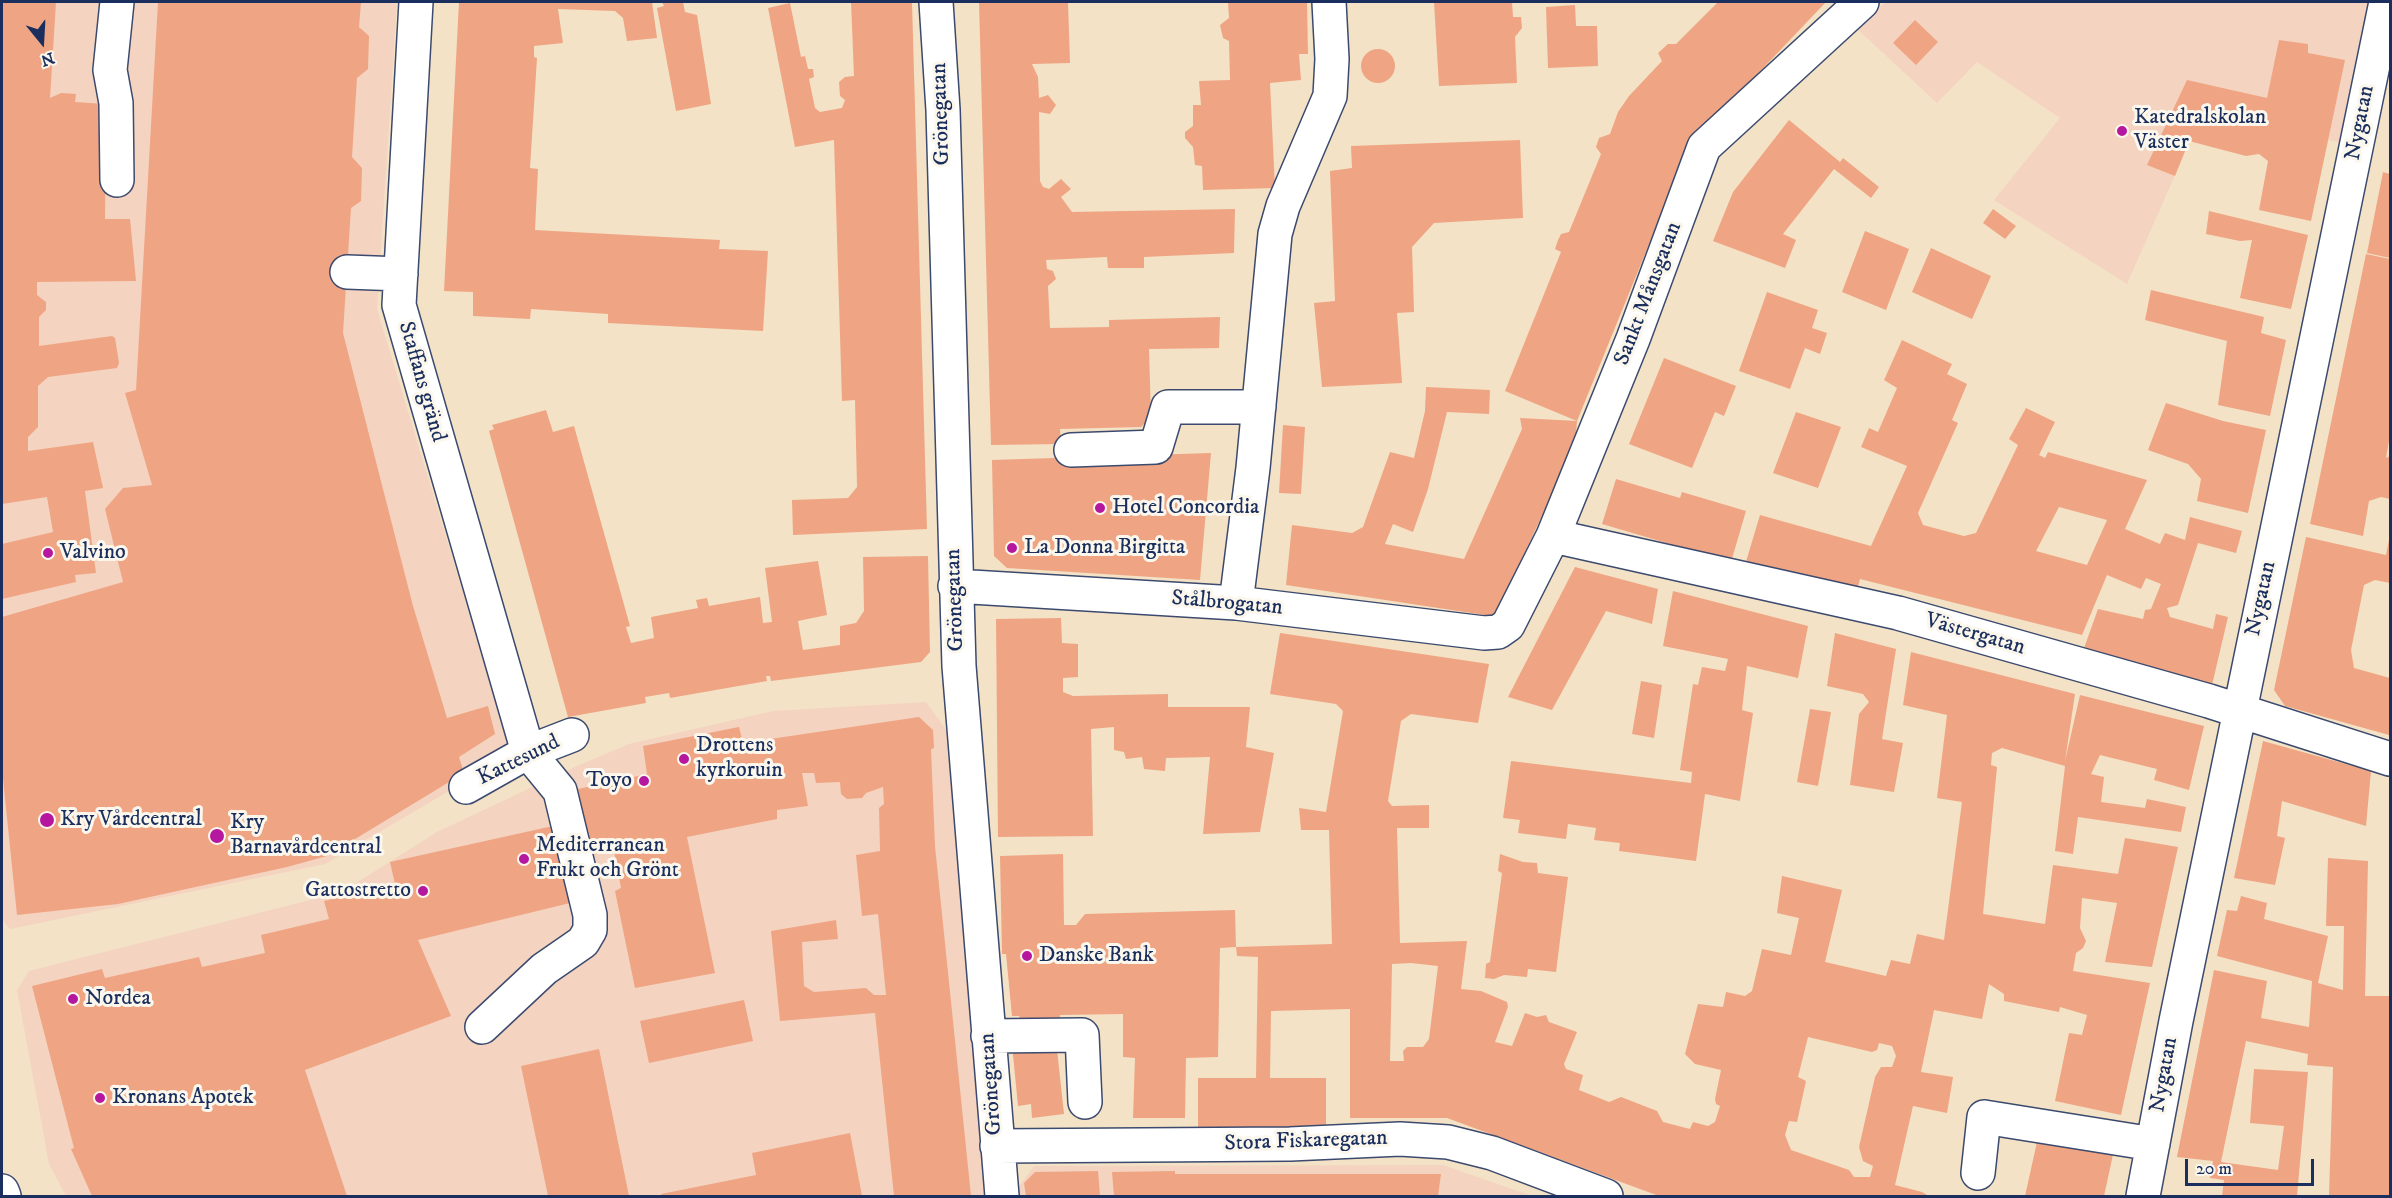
<!DOCTYPE html>
<html>
<head>
<meta charset="utf-8">
<style>
	body { margin:0 }
	#map { position:relative; width:2392px; height:1198px; overflow:hidden; background:#f3e2c6; font-family:"IM FELL DW Pica",serif }
	canvas { display:block }
	.frame { position:absolute; inset:0; border:3px solid #1b2f5e; pointer-events:none }
	.north { position:absolute; left:12px; top:12px; width:60px; height:60px; -webkit-text-stroke:4px #fbf7ec; paint-order:stroke; rotate:162deg; font-size:16px; font-weight:700; line-height:24px; text-align:center; color:#1b2f5e }
	.north::after { content:''; display:block; margin:auto; width:21px; height:27px; background:#1b2f5e; clip-path:polygon(50% 0,100% 100%,50% 72%,0 100%) }
	.scale { position:absolute; left:2185px; top:1159px; width:129px; height:27px; box-sizing:border-box; border:3px solid #1b2f5e; border-top:0; padding-left:8px; font-size:18px; line-height:21px; white-space:nowrap; color:#1b2f5e; -webkit-text-stroke:4px #fbf7ec; paint-order:stroke }
</style>
</head>
<body>
<div id="map">
<canvas width="2392" height="1198"></canvas>
<div class="frame"></div>
<div class="north">N</div>
<div class="scale">20 m</div>
</div>
<script>
const ctx = document.querySelector('canvas').getContext('2d');
ctx.lineJoin = 'round';
function fill(path, color) {
  ctx.fillStyle = color;
  ctx.fill(path, 'evenodd');
}
function toPath(rows) {
  const path = new Path2D();
  for (const r of rows) {
    if (r.length === 3) {
      path.moveTo(r[0] + r[2], r[1]);
      path.arc(r[0], r[1], r[2], 0, 2 * Math.PI);
      continue;
    }
    path.moveTo(r[0], r[1]);
    for (let i = 2; i < r.length; i += 2) path.lineTo(r[i], r[i + 1]);
  }
  return path;
}
function stroke(path, color, width, dash) {
  ctx.strokeStyle = color;
  ctx.lineWidth = width;
  ctx.lineCap = dash ? 'butt' : 'round';
  ctx.setLineDash(dash || []);
  ctx.stroke(path);
}
function write(font, color, halo, rows, align = 'center') {
  ctx.font = font + ' "IM FELL DW Pica",serif';
  ctx.lineWidth = 6;
  ctx.setLineDash([]);
  ctx.textBaseline = 'middle';
  ctx.strokeStyle = halo;
  ctx.fillStyle = color;
  for (const [text, x, y, turn = 0] of rows) {
    ctx.save();
    ctx.translate(x, y);
    ctx.rotate((+turn || 0) * Math.PI / 180);
    ctx.textAlign = isNaN(turn) ? turn : align;
    if (halo) ctx.strokeText(text, 0, 0);
    ctx.fillText(text, 0, 0);
    ctx.restore();
  }
}
fill(toPath([
	[2,2,397,2,377,309,509,745,483,771,325,864,10,929,2,919],
	[1886,2,2379,2,2349,144,2202,114,2127,284,1994,200,2060,118,1977,62,1937,103,1855,27],
	[926,702,947,731,991,1196,66,1196,49,1164,17,990,29,971,342,892,437,832,577,766,629,744,773,711],
	[1443,1165,1532,1196,1015,1196,1015,1192,1034,1166]
]), '#f4d3c0');
fill(toPath([
	[2,2,56,2,50,98,61,93,76,94,75,102,106,104,105,219,130,219,136,281,37,282,37,295,46,302,46,310,39,317,39,346,112,336,115,338,119,363,117,368,48,377,38,386,38,427,28,437,28,451,93,442,103,488,85,491,96,573,75,575,76,582,2,599,2,544,53,532,47,497,2,504],
	[158,2,361,2,359,27,369,36,368,69,357,78,352,157,362,168,361,201,351,208,343,333,413,606,447,718,488,706,495,734,459,757,464,773,327,856,287,867,118,904,17,915,2,769,2,617,123,582,105,509,123,488,152,485,125,393,136,390],
	[459,2,652,2,657,38,627,41,623,18,615,11,558,9,563,43,534,46,534,57,537,58,530,168,538,169,535,230,720,240,719,249,768,251,763,331,608,323,608,314,531,309,530,319,473,316,473,292,444,291],
	[662,2,683,2,685,12,697,15,711,104,676,111,657,8,664,6],
	[851,2,912,2,927,529,793,535,792,500,848,498,857,487,855,400,842,401,834,140,795,147,768,8,790,3,801,57,805,56,808,69,813,69,814,77,809,79,815,108,820,112,842,108,845,100,840,96,839,82,845,77,854,76],
	[979,2,1068,2,1070,63,1032,64,1038,77,1039,98,1048,95,1056,105,1050,114,1039,112,1040,181,1043,187,1049,189,1061,179,1071,189,1061,197,1072,212,1235,209,1234,253,1144,257,1144,268,1108,268,1107,257,1046,260,1047,269,1053,271,1056,279,1048,286,1050,328,1109,327,1109,320,1220,317,1219,348,1149,349,1151,417,1141,427,1060,429,1061,444,991,445],
	[1228,2,1307,2,1308,54,1299,54,1301,80,1270,83,1275,188,1203,190,1202,166,1195,165,1193,147,1185,138,1185,132,1193,126,1193,105,1201,105,1199,81,1230,80,1229,41,1223,38,1220,25,1229,18],
	[1434,2,1512,2,1513,17,1521,17,1522,28,1515,37,1517,83,1439,86],
	[1718,2,1826,2,1689,146,1577,421,1575,445,1511,582,1498,617,1286,585,1292,525,1352,533,1363,527,1390,452,1414,458,1425,411,1426,387,1490,390,1489,414,1447,412,1428,489,1413,532,1393,524,1385,544,1464,559,1522,429,1520,418,1577,421,1505,391,1561,252,1555,249,1558,240,1561,234,1569,232,1601,154,1596,147,1599,138,1610,134,1618,112,1629,96,1662,61,1658,53,1668,44,1676,44],
	[1575,5,1576,26,1597,26,1598,66,1548,68,1546,7],
	[1915,20,1938,42,1916,65,1893,43],
	[2279,40,2308,44,2308,53,2345,60,2311,221,2259,210,2268,161,2259,154,2246,156,2189,141,2175,176,2147,165,2187,80,2267,98],
	[1378,66,17],
	[1789,120,1840,162,1843,158,1879,187,1871,198,1834,169,1783,234,1796,240,1785,268,1713,241,1733,192],
	[1520,140,1523,218,1434,223,1412,247,1414,312,1397,313,1402,383,1322,387,1314,303,1335,301,1330,171,1352,168,1351,146],
	[2383,172,2390,174,2390,258,2367,253],
	[1993,209,2016,226,2005,239,1983,223],
	[2209,211,2308,235,2291,309,2240,298,2252,240,2240,241,2206,234],
	[1865,231,1909,249,1886,310,1842,292],
	[1931,248,1991,276,1972,319,1912,292],
	[2366,254,2390,259,2390,435,2386,458,2390,456,2390,499,2381,497,2369,501,2363,536,2310,524],
	[2151,290,2264,317,2261,333,2286,340,2270,416,2218,405,2227,341,2145,320],
	[1767,292,1818,310,1812,328,1827,333,1820,354,1805,348,1790,389,1739,371],
	[1902,340,1952,364,1947,374,1967,384,1952,420,1958,423,1918,513,1923,525,1964,536,1976,533,2018,445,2009,439,2026,408,2055,422,2039,455,2045,458,2048,452,2147,480,2125,529,2160,544,2165,533,2185,540,2190,517,2242,531,2236,553,2198,543,2178,605,2167,608,2170,617,2213,629,2216,614,2228,617,2212,685,2083,651,2098,609,2143,619,2145,610,2151,609,2161,584,2146,578,2141,589,2107,575,2082,635,1860,579,1856,594,1745,565,1760,515,1871,546,1907,466,1861,447,1869,428,1878,432,1897,388,1884,380],
	[2059,507,2107,520,2087,565,2036,551],
	[1664,358,1736,386,1724,416,1715,412,1692,468,1629,444],
	[2166,403,2223,421,2266,430,2248,513,2197,501,2201,479,2188,464,2148,450],
	[546,410,553,432,574,426,630,626,626,627,631,643,654,638,651,617,698,608,696,600,707,598,709,606,760,597,763,623,772,622,765,568,818,561,827,615,798,621,803,650,840,645,840,626,856,623,864,611,863,557,928,556,930,652,921,662,771,681,770,676,766,676,767,681,670,698,669,693,645,697,646,703,568,717,489,431,494,429,492,425],
	[1796,412,1841,427,1818,488,1773,473],
	[1283,425,1305,427,1301,494,1279,493],
	[1211,453,1200,580,1007,568,994,556,992,460],
	[1616,479,1680,498,1682,492,1746,511,1731,562,1602,524],
	[2390,535,2390,583,2375,580,2364,585,2351,650,2354,668,2390,678,2389,735,2285,706,2274,690,2306,537,2386,555],
	[1575,567,1658,589,1652,624,1606,611,1552,710,1508,697],
	[1673,591,1808,626,1798,678,1747,666,1742,710,1753,713,1740,801,1705,794,1696,861,1619,851,1620,843,1594,840,1596,828,1568,824,1566,839,1518,833,1520,820,1503,818,1511,761,1691,783,1692,772,1680,770,1693,684,1698,685,1702,667,1725,671,1728,659,1663,646],
	[1061,618,1062,643,1078,644,1078,677,1063,678,1063,692,1073,696,1168,694,1168,707,1250,707,1246,747,1274,753,1260,832,1203,834,1210,757,1166,758,1165,771,1144,769,1142,757,1126,759,1124,752,1114,750,1114,727,1091,729,1093,836,998,837,996,619],
	[1280,633,1489,664,1478,723,1411,714,1401,721,1388,801,1392,806,1429,805,1429,828,1397,828,1400,943,1467,941,1461,989,1481,991,1507,1002,1508,1007,1495,1042,1512,1046,1525,1013,1537,1017,1546,1015,1549,1022,1577,1032,1564,1064,1566,1069,1583,1075,1579,1090,1609,1102,1621,1097,1657,1111,1663,1122,1690,1129,1693,1122,1708,1126,1715,1122,1720,1106,1716,1104,1715,1099,1721,1070,1695,1064,1685,1054,1698,1004,1723,1007,1726,992,1745,996,1752,991,1762,949,1791,955,1799,918,1777,913,1782,876,1842,890,1825,962,1886,976,1891,960,1910,964,1917,934,1944,940,1962,802,1937,798,1947,715,1903,705,1911,652,2075,694,2065,761,2080,695,2204,726,2189,790,2154,780,2157,769,2100,755,2091,774,2104,777,2101,802,2145,808,2147,799,2186,807,2181,832,2078,817,2073,854,2055,851,2065,766,2002,748,1992,753,1991,765,1997,767,1983,914,2045,924,2053,865,2118,874,2125,838,2178,847,2152,967,2105,962,2117,903,2082,898,2080,928,2086,941,2083,948,2076,953,2073,971,2150,983,2121,1115,2055,1101,2069,1033,2082,1035,2087,1015,2060,1007,2059,1012,2004,1001,2004,994,1989,984,1982,1019,1934,1010,1921,1072,1953,1077,1947,1113,1913,1106,1895,1185,1922,1192,1929,1196,1659,1196,1447,1118,1350,1118,1350,1009,1271,1011,1270,1078,1326,1078,1326,1130,1198,1130,1198,1078,1256,1078,1258,957,1237,956,1236,947,1332,944,1329,830,1301,830,1299,808,1326,812,1343,711,1336,704,1270,694],
	[1411,963,1438,966,1429,1039,1423,1047,1407,1047,1403,1051,1404,1061,1390,1061,1392,964],
	[1808,1037,1872,1052,1877,1050,1879,1043,1892,1046,1896,1056,1892,1067,1881,1067,1875,1077,1859,1147,1863,1161,1873,1166,1870,1177,1854,1177,1849,1170,1791,1150,1785,1135,1789,1121,1797,1122,1806,1081,1798,1077],
	[1835,633,1896,649,1882,739,1903,743,1894,792,1850,785,1859,714,1869,702,1863,694,1827,686],
	[1641,681,1662,685,1654,738,1632,734],
	[1810,709,1831,712,1818,786,1797,782],
	[919,717,933,730,934,748,931,749,935,846,971,1196,894,1196,875,1013,780,1021,771,931,836,920,838,939,802,942,804,986,814,992,866,988,874,995,886,995,878,914,862,916,856,855,880,851,879,808,884,804,883,787,866,793,862,798,847,799,841,794,840,782,816,783,814,773,802,773,808,806,777,810,777,819,687,837,715,973,635,988,615,891,621,888,614,851,591,855,578,789,647,774,643,746,739,727,743,743],
	[2263,741,2371,771,2366,826,2282,801,2277,836,2285,838,2275,885,2234,878],
	[553,826,570,903,418,940,451,1016,305,1070,347,1196,92,1196,71,1149,74,1148,32,986,102,969,105,978,199,957,202,967,265,953,261,935,329,919,324,901,395,884,390,862],
	[1063,854,1064,925,1076,925,1085,914,1235,910,1236,947,1220,948,1218,1057,1186,1058,1185,1118,1133,1118,1135,1058,1123,1057,1123,1014,1060,1015,1060,1020,1022,1022,1019,1016,1012,1016,1006,954,1002,954,1000,856],
	[1500,854,1523,862,1537,863,1538,873,1568,877,1556,972,1528,969,1527,977,1504,975,1494,979,1485,978,1486,964,1490,962,1502,873,1498,871],
	[2328,858,2368,861,2365,996,2390,996,2389,1196,2329,1196,2333,1067,2307,1065,2308,1054,2246,1041,2221,1162,2278,1170,2284,1126,2250,1123,2254,1069,2308,1072,2297,1196,2222,1196,2224,1180,2210,1178,2213,1161,2177,1157,2214,970,2267,981,2261,1018,2309,1027,2312,981,2217,956,2227,910,2237,911,2241,896,2267,903,2264,919,2328,936,2318,983,2343,990,2344,926,2326,926],
	[744,1000,753,1041,649,1063,640,1021],
	[1056,1040,1064,1114,1032,1118,1031,1104,1018,1106,1012,1045],
	[599,1049,629,1196,548,1196,521,1066],
	[850,1133,862,1196,662,1196,661,1194,756,1175,752,1153],
	[2039,1133,2114,1150,2104,1196,2025,1196],
	[1098,1171,1100,1196,1026,1196,1024,1183,1035,1172],
	[1175,1171,1175,1174,1441,1174,1438,1196,1114,1196,1112,1172]
]), '#efa583');
const minor = toPath([
	[416,2,399,305,528,752,560,791,590,915,590,930,583,942,544,969,482,1027],
	[936,2,943,110,959,666,1002,1196],
	[117,180,116,103,110,70,117,2],
	[347,272,401,274],
	[1071,450,1156,447,1168,407,1259,407],
	[1553,536,1898,613,2209,701,2390,759],
	[955,586,1236,603,1484,633,1498,632,1508,625,1553,536,1633,339,1704,147,1862,2],
	[1236,603,1253,468,1275,234,1283,206,1330,96,1332,59,1329,2],
	[466,787,528,752,572,735],
	[988,1036,1082,1035,1085,1102],
	[997,1146,1290,1144,1400,1139,1448,1142,1492,1153,1606,1196],
	[1978,1173,1984,1117,2153,1144],
	[2,1191,4,1196],
	[2143,1196,2176,1021,2386,2]
]);
stroke(minor, '#3b4a6e', 36);
stroke(minor, '#fff', 33);
for (const [x, y, r, color] of [
	[2122,131,6,"#b5179e"],
	[1100,508,6,"#b5179e"],
	[1012,548,6,"#b5179e"],
	[48,553,6,"#b5179e"],
	[684,759,6,"#b5179e"],
	[644,781,6,"#b5179e"],
	[47,820,8,"#b5179e"],
	[217,836,8,"#b5179e"],
	[524,859,6,"#b5179e"],
	[423,891,6,"#b5179e"],
	[1027,956,6,"#b5179e"],
	[73,999,6,"#b5179e"],
	[100,1098,6,"#b5179e"]
]) {
  const dot = new Path2D();
  dot.arc(x, y, r, 0, 2 * Math.PI);
  ctx.fillStyle = color;
  ctx.fill(dot);
  stroke(dot, '#fbf7ec', 2);
}
write('22px', '#1b2f5e', '#fbf7ec', [
	["Grönegatan",942,114,-92],
	["Nygatan",2361,123,-79],
	["Sankt Månsgatan",1649,294,-69],
	["Staffans gränd",421,382,74],
	["Nygatan",2262,599,-78],
	["Grönegatan",956,600,-92],
	["Stålbrogatan",1227,604,5],
	["Västergatan",1975,635,16],
	["Kattesund",519,761,-26],
	["Nygatan",2165,1075,-80],
	["Grönegatan",992,1084,-94],
	["Stora Fiskaregatan",1306,1142,-2]
]);
write('22px', '#1b2f5e', '#fbf7ec', [
	["Katedralskolan",2134,118],
	["Väster",2134,143],
	["Hotel Concordia",1112,508],
	["La Donna Birgitta",1024,548],
	["Valvino",60,553],
	["Drottens",696,746],
	["kyrkoruin",696,771],
	["Toyo",632,781,"right"],
	["Kry Vårdcentral",60,820],
	["Kry",230,823],
	["Barnavårdcentral",230,848],
	["Mediterranean",536,846],
	["Frukt och Grönt",536,871],
	["Gattostretto",411,891,"right"],
	["Danske Bank",1039,956],
	["Nordea",85,999],
	["Kronans Apotek",112,1098]
], 'left');
</script>
</body>
</html>
